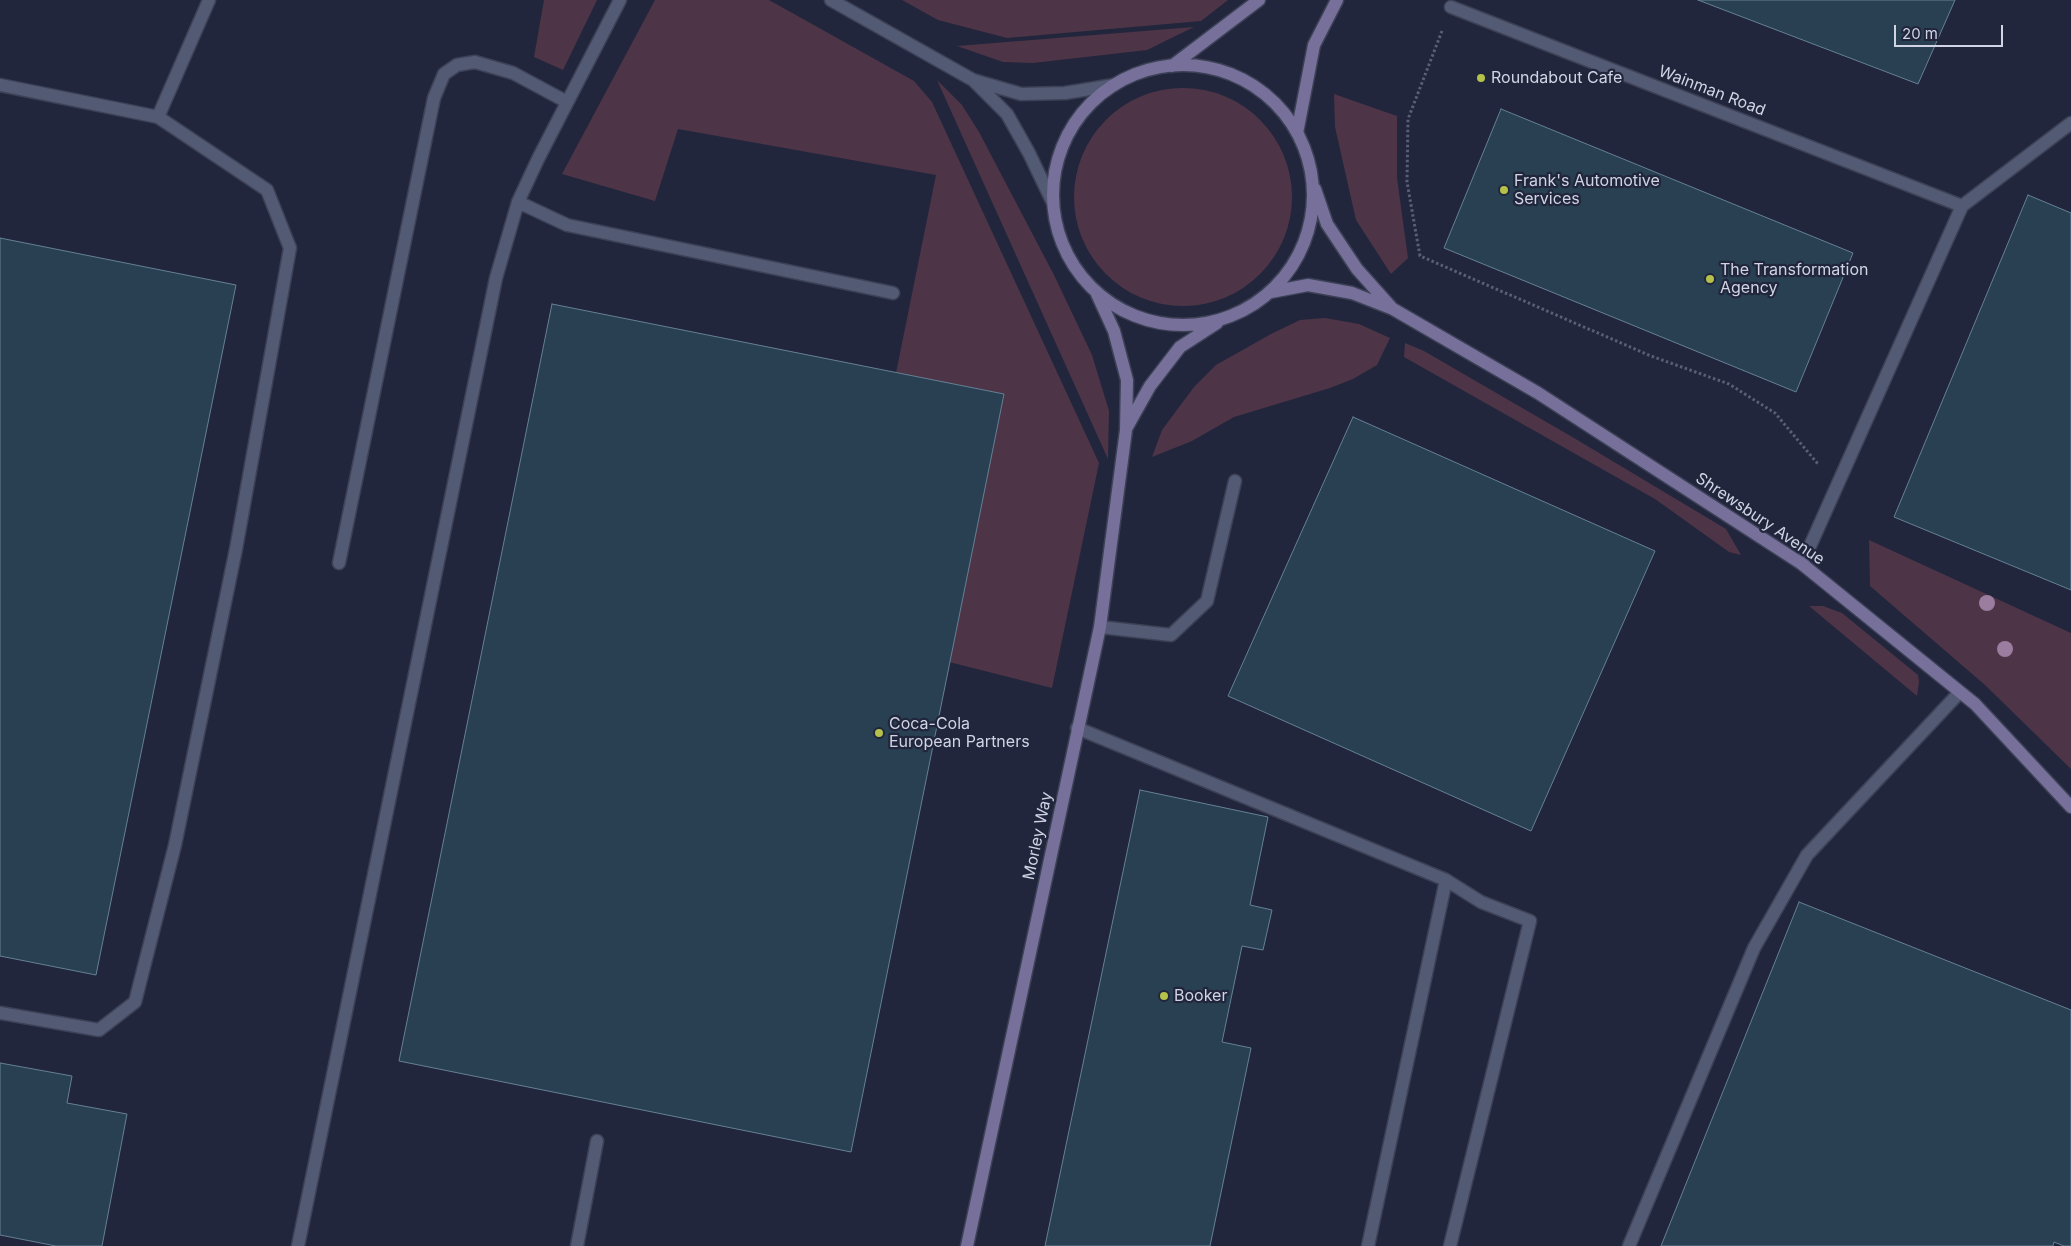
<!DOCTYPE html>
<html>
<head>
<meta charset="utf-8">
<style>
	body { margin:0 }
	#map { position:relative; width:2071px; height:1246px; overflow:hidden; background:#21263d; font-family:Inter,sans-serif }
	canvas { display:block }
	.scale { position:absolute; left:1894px; top:25px; width:109px; height:22px; box-sizing:border-box; border:2px solid #d0d4e4; border-top:0; padding-left:6px; font-size:15px; line-height:18px; white-space:nowrap; color:#d0d4e4; -webkit-text-stroke:4px #21263d; paint-order:stroke }
</style>
</head>
<body>
<div id="map">
<canvas width="2071" height="1246"></canvas>
<div class="scale">20 m</div>
</div>
<script>
const ctx = document.querySelector('canvas').getContext('2d');
ctx.lineJoin = 'round';
function fill(path, color) {
  ctx.fillStyle = color;
  ctx.fill(path, 'evenodd');
}
function toPath(rows) {
  const path = new Path2D();
  for (const r of rows) {
    if (r.length === 3) {
      path.moveTo(r[0] + r[2], r[1]);
      path.arc(r[0], r[1], r[2], 0, 2 * Math.PI);
      continue;
    }
    path.moveTo(r[0], r[1]);
    for (let i = 2; i < r.length; i += 2) path.lineTo(r[i], r[i + 1]);
  }
  return path;
}
function stroke(path, color, width, dash) {
  ctx.strokeStyle = color;
  ctx.lineWidth = width;
  ctx.lineCap = dash ? 'butt' : 'round';
  ctx.setLineDash(dash || []);
  ctx.stroke(path);
}
function write(font, color, halo, rows, align = 'center') {
  ctx.font = font + ' Inter,sans-serif';
  ctx.lineWidth = 4.5;
  ctx.setLineDash([]);
  ctx.textBaseline = 'middle';
  ctx.strokeStyle = halo;
  ctx.fillStyle = color;
  for (const [text, x, y, turn = 0] of rows) {
    ctx.save();
    ctx.translate(x, y);
    ctx.rotate((+turn || 0) * Math.PI / 180);
    ctx.textAlign = isNaN(turn) ? turn : align;
    if (halo) ctx.strokeText(text, 0, 0);
    ctx.fillText(text, 0, 0);
    ctx.restore();
  }
}
fill(toPath([
	[544,0,597,0,563,70,534,57],
	[655,0,769,0,914,81,932,102,1099,463,1052,688,949,662,1004,394,896,373,936,175,678,129,655,201,562,174],
	[902,0,1228,0,1201,21,1007,38,938,20],
	[1194,27,1147,50,1033,63,1003,62,957,46],
	[937,80,962,105,979,132,1054,275,1092,355,1109,411,1108,459],
	[1183,197,109],
	[1334,94,1397,116,1397,178,1408,258,1391,274,1356,220,1335,127],
	[1325,318,1359,324,1390,338,1377,365,1353,379,1330,388,1234,417,1192,441,1152,457,1162,430,1194,387,1216,365,1271,334,1300,320],
	[1405,343,1424,351,1574,438,1726,529,1741,555,1729,552,1655,499,1404,357],
	[1869,540,2071,633,2071,769,1985,685,1870,586],
	[1809,606,1823,606,1842,613,1918,675,1919,682,1917,696]
]), '#4e3447');
const building = toPath([
	[1698,0,1955,0,1918,84,1698,0],
	[1501,109,1853,253,1796,392,1444,248,1501,109],
	[2028,195,2071,213,2071,590,1894,517,2028,195],
	[0,238,236,285,96,975,0,956,0,238],
	[552,304,1004,394,851,1152,399,1061,552,304],
	[1353,417,1655,551,1531,831,1228,696,1353,417],
	[1140,790,1268,817,1250,905,1272,910,1263,950,1242,946,1222,1042,1251,1048,1210,1246,1045,1246,1140,790],
	[1799,902,2071,1010,2071,1246,2064,1246,2054,1242,2053,1246,1661,1246,1799,902],
	[0,1063,72,1076,67,1103,127,1114,102,1246,56,1246,0,1235,0,1063]
]);
fill(building, '#284052');
stroke(building, '#668095', 1);
const lane = toPath([
	[0,85,158,117,209,0],
	[518,202,567,225,893,293],
	[339,563,434,98,444,74,457,65,475,62,513,73,567,102],
	[1100,627,1171,635,1207,601,1235,481],
	[1077,728,1446,880],
	[0,1013,99,1030,135,1002,175,845,236,549,290,248,267,190,158,117],
	[298,1246,496,278,518,202,538,159,620,0],
	[577,1246,597,1141],
	[1368,1246,1446,880,1481,902,1530,921,1450,1246]
]);
const street = toPath([
	[831,0,973,80,1021,94,1065,93,1114,85],
	[1451,7,1962,206],
	[975,82,1007,114,1029,153,1053,203],
	[1802,564,1962,206,2071,123],
	[1629,1246,1754,948,1807,855,1960,692]
]);
const secondary = toPath([
	[1183,195,130],
	[1172,66,1259,0],
	[1297,133,1314,45,1337,0],
	[1315,189,1327,224,1357,269,1391,307],
	[1271,292,1308,285,1352,293,1393,309,1538,393,1802,564,1975,704,2071,807],
	[1127,427,1150,386,1180,347,1217,323],
	[967,1246,1100,627,1126,430,1127,380,1114,331,1097,294]
]);
stroke(lane, '#3d4156', 15);
stroke(street, '#3d4156', 15);
stroke(secondary, '#3d4156', 15);
stroke(toPath([
	[1442,31,1408,119,1407,182,1420,256,1651,356,1729,384,1775,413,1818,464]
]), '#5a5f73', 3, [2.5, 2.5]);
stroke(lane, '#535a74', 12);
stroke(street, '#535a74', 12);
stroke(secondary, '#76709a', 12);
ctx.fillStyle = '#9b7d9f';
for (const [x, y] of [
	[1987,603],
	[2005,649]
]) {
  ctx.beginPath();
  ctx.arc(x, y, 8, 0, 2 * Math.PI);
  ctx.fill();
}
for (const [x, y, r, color] of [
	[1481,78,5,"#b5c249"],
	[1504,190,5,"#b5c249"],
	[1710,279,5,"#b5c249"],
	[879,733,5,"#b5c249"],
	[1164,996,5,"#b5c249"]
]) {
  const dot = new Path2D();
  dot.arc(x, y, r, 0, 2 * Math.PI);
  ctx.fillStyle = color;
  ctx.fill(dot);
  stroke(dot, '#21263d', 2);
}
write('16px', '#d0d4e4', '#21263d', [
	["Roundabout Cafe",1491,78],
	["Frank's Automotive",1514,181],
	["Services",1514,199],
	["The Transformation",1720,270],
	["Agency",1720,288],
	["Coca-Cola",889,724],
	["European Partners",889,742],
	["Booker",1174,996]
], 'left');
write('16px', '#d0d4e4', '#21263d', [
	["Wainman Road",1712,91,21],
	["Shrewsbury Avenue",1760,519,34],
	["Morley Way",1038,836,-78]
]);
</script>
</body>
</html>
